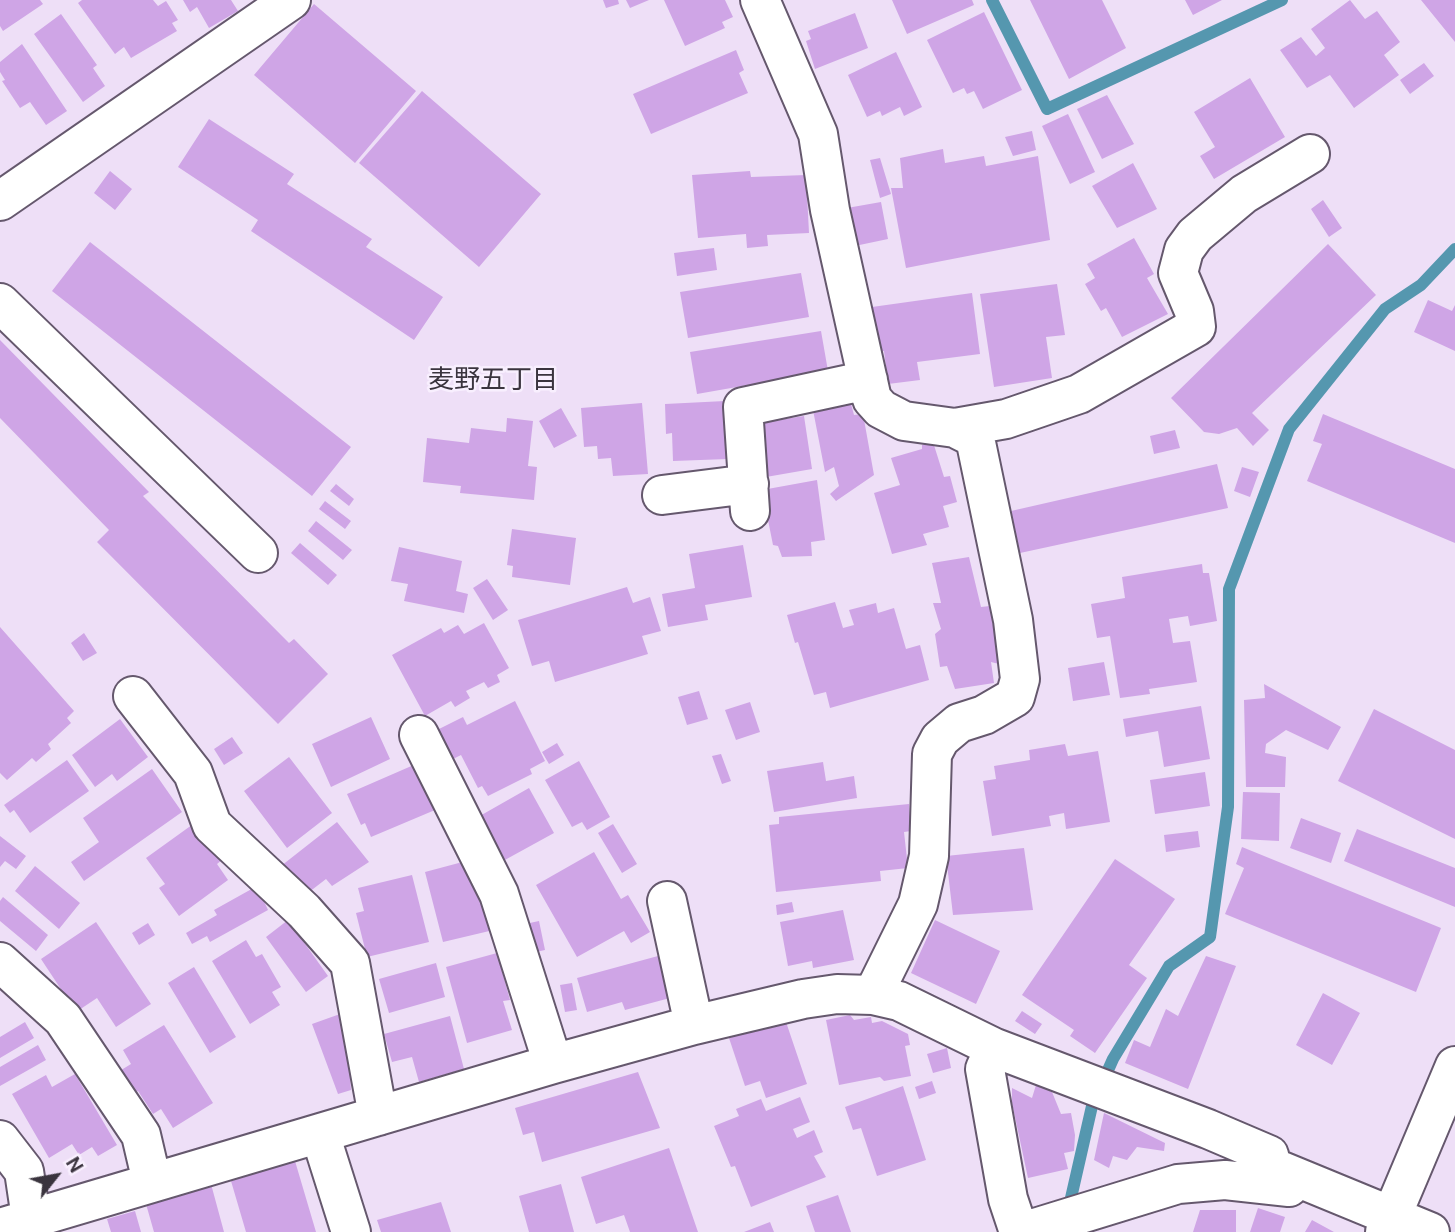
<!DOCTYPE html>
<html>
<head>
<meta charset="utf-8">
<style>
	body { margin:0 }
	#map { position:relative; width:1455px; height:1232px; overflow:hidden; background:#eedff7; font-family:"DM Sans",sans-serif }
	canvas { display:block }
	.north { position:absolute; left:21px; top:1141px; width:70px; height:70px; -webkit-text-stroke:5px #f8effe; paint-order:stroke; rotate:59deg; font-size:19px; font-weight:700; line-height:28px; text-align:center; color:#3a343e }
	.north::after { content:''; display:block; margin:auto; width:24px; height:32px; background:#3a343e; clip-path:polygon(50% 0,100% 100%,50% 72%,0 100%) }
</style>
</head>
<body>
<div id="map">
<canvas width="1455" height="1232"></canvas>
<div class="north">N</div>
</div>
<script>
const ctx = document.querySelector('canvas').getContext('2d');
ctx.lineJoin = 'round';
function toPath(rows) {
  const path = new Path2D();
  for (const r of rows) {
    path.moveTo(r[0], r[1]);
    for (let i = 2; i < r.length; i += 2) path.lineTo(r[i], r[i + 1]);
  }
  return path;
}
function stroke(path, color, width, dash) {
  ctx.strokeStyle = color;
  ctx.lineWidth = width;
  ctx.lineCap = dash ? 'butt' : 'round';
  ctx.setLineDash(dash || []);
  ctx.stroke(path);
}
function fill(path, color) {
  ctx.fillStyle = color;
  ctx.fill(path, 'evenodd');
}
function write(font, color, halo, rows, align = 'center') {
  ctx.font = font + ' "DM Sans","Noto Sans JP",sans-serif';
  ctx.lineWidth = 5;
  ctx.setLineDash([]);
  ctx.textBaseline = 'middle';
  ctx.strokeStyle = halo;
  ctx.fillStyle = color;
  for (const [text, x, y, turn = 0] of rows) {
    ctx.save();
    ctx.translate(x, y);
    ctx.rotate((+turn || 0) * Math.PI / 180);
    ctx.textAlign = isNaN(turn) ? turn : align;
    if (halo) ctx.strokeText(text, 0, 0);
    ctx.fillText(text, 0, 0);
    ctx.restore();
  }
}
stroke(toPath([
	[992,0,1047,109,1282,0],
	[1068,1211,1092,1106,1113,1059,1169,966,1210,937,1228,807,1229,589,1289,429,1385,309,1421,285,1455,249]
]), '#5597af', 12);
fill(toPath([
	[0,0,40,0,43,4,3,31,0,26],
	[82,0,153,0,158,6,166,1,178,20,172,23,177,31,131,58,124,47,115,54,78,3],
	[183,0,231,0,238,11,209,28,197,7,190,12],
	[603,0,618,0,619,4,606,8],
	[626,0,649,0,630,8],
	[664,0,725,0,733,17,722,22,725,28,685,46],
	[892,0,972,0,974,5,907,34],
	[1030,0,1102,0,1126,48,1069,79],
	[1185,0,1222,0,1193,15],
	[1350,0,1365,19,1377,11,1400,42,1384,55,1399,75,1354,108,1330,75,1307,88,1280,50,1301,37,1316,56,1325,48,1311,29],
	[1421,0,1455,0,1455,42],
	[314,4,416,91,355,163,254,75],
	[984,12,1022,90,983,109,974,91,967,94,964,88,953,93,927,40],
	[855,13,868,48,815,69,806,41,811,39,808,31],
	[61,14,97,65,93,68,105,86,83,102,34,34],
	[22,44,67,111,46,125,30,102,20,108,2,81,5,80,0,72,0,62],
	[736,50,744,70,739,73,748,93,651,134,633,94],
	[896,52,922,107,904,116,900,107,882,116,880,111,867,117,848,75],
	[1424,63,1434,76,1410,94,1400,80],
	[1250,78,1285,137,1214,179,1200,156,1215,147,1194,112],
	[422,91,541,194,479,267,359,163],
	[1107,95,1134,144,1102,159,1077,109],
	[1068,114,1095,172,1070,184,1042,126],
	[209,119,294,174,287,184,372,239,366,247,443,297,414,340,251,231,258,220,178,167],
	[1032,131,1036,150,1013,156,1005,137],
	[943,149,945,163,984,156,986,166,1038,156,1050,240,906,268,891,188,903,188,900,158],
	[880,158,891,194,880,198,870,160],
	[1133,163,1157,209,1117,228,1092,186],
	[110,171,132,189,115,210,94,193],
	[750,171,751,177,806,175,809,233,767,235,768,246,747,248,746,234,698,238,692,175],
	[1323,200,1342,228,1329,237,1311,209],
	[881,202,888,239,850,247,847,208],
	[1134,238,1154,274,1147,278,1168,314,1122,337,1106,308,1101,311,1085,284,1095,278,1087,264],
	[90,242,351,447,312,496,52,291],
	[1328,244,1376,295,1252,413,1269,430,1253,446,1237,428,1219,434,1204,432,1171,398],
	[714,248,717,270,677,276,674,253],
	[801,273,809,317,688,338,680,292],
	[1057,284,1065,335,1046,337,1052,378,994,387,980,294],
	[972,293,980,354,917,362,920,380,888,384,884,351,879,352,872,307],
	[1428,300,1452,311,1455,305,1455,351,1414,332],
	[821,331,828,371,697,394,690,352],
	[0,340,149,492,143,496,289,643,294,639,328,674,278,724,97,542,109,530,0,418],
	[850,400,854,415,863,414,874,475,836,501,830,494,839,486,834,467,825,472,813,410],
	[725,401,728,459,673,461,672,433,666,434,665,404],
	[642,403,648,474,613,476,611,458,598,459,597,446,584,447,581,408],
	[561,408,577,436,554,448,539,421],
	[1323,414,1455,469,1455,543,1307,481,1322,444,1313,441],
	[804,416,812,469,766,477,753,424],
	[507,418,533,421,528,466,537,467,534,500,460,493,461,486,423,482,427,438,469,443,471,428,506,432],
	[1175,430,1180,448,1154,454,1150,436],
	[933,442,944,477,950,476,957,502,943,506,949,527,923,534,927,545,892,554,874,493,900,485,891,458,922,449,922,445],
	[1217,464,1228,508,1020,553,1011,511],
	[1242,467,1259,472,1250,497,1234,491],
	[817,480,825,540,811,542,812,556,782,557,778,546,773,545,762,490],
	[336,484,354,499,349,506,330,491],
	[325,501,351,521,345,529,319,509],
	[316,521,352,550,343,560,308,531],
	[512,529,576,538,570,585,512,577,513,566,507,565],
	[300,543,337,575,328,585,291,553],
	[743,545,752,597,705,605,708,620,668,627,662,594,695,588,689,554],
	[399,547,462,561,456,591,468,594,464,613,404,601,408,584,391,581],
	[969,557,981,607,990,606,999,664,991,662,994,683,955,689,947,666,940,667,935,634,941,629,933,603,941,603,932,563],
	[1202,564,1203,573,1209,573,1217,621,1190,626,1188,616,1169,619,1173,643,1190,641,1197,682,1149,689,1150,694,1120,698,1110,636,1097,638,1091,604,1125,598,1122,577],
	[487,579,508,610,493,620,473,588],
	[627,587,633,603,650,597,661,631,642,636,648,654,555,682,549,661,532,666,518,620],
	[835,602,843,628,854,625,849,610,876,603,878,613,894,608,906,649,920,645,929,680,830,708,826,692,814,695,798,642,795,643,787,615],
	[484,623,509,668,497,675,500,682,488,688,484,682,466,691,470,698,455,707,451,701,425,716,392,655,441,628,444,633,458,625,464,634],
	[0,627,74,711,67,718,71,723,48,744,51,749,36,762,32,758,7,780,0,773],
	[84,633,97,653,83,661,71,643],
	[1104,662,1110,695,1073,701,1068,668],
	[1264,684,1341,727,1328,750,1286,730,1266,744,1265,753,1286,757,1285,787,1246,787,1244,700,1265,698],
	[699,691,708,719,687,725,678,697],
	[515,701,545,761,530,769,532,774,488,796,482,786,478,788,461,755,447,762,433,732,463,717,467,725],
	[750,702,760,732,736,740,725,710],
	[1201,706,1210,759,1164,767,1158,731,1126,737,1123,719],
	[1374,709,1455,750,1455,839,1338,781],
	[371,717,390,759,331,787,312,744],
	[120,719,148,757,117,781,112,774,95,787,72,755],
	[232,737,243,753,224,765,214,749],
	[557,743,564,755,549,764,542,752],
	[1065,744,1068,756,1098,751,1110,822,1066,829,1064,813,1049,816,1051,826,992,836,983,781,996,779,994,766,1030,760,1029,750],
	[721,754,731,781,722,784,712,756],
	[289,757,332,813,287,848,244,791],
	[67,760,89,791,30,833,14,810,10,813,4,805],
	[579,761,610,817,587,830,582,822,572,827,545,780],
	[823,762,826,781,854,776,857,798,774,812,767,771],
	[416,764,435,810,371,837,365,823,361,825,347,794],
	[152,769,182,812,84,881,71,862,99,842,83,818],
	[1205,772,1210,806,1155,814,1150,780],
	[529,788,554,833,503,861,478,817],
	[1243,792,1280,793,1279,841,1241,839],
	[909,804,911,831,904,832,908,868,880,871,881,881,776,892,769,825,779,824,779,817],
	[1301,818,1341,833,1331,863,1290,848],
	[196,822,223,859,217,864,228,880,179,916,159,888,165,884,146,858],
	[337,822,369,862,332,886,326,879,304,896,281,866],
	[613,824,637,864,622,873,598,833],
	[1357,829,1455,868,1455,907,1344,861],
	[1198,831,1200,847,1166,852,1164,835],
	[0,836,26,856,16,869,5,861,0,867],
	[1242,847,1441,928,1416,992,1225,914,1244,868,1236,864],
	[1024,848,1033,910,953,915,946,856],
	[594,852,621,899,628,895,650,932,631,943,624,931,577,957,536,885],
	[1115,859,1175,899,1129,965,1147,978,1095,1053,1070,1036,1074,1030,1022,995],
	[470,860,502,928,443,942,425,872],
	[35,866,80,903,59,929,15,891],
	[412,875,429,942,367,957,356,913,364,911,358,888],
	[257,886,268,910,210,942,207,936,192,944,186,933,217,915,214,910],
	[3,897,48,935,36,951,0,921,0,901],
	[792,902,794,912,777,915,776,905],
	[843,910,854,960,813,968,812,961,788,966,780,922],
	[288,920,328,976,306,992,266,937],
	[935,920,1000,951,976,1004,911,973],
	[539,921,545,950,531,953,525,924],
	[96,922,151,1004,116,1027,97,998,76,1012,41,959],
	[148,923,155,935,139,945,132,933],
	[246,940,256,957,262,954,281,987,272,992,280,1005,250,1024,212,961],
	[497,953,510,1000,503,1001,512,1030,467,1043,446,967],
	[658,956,670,998,625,1010,622,1002,587,1012,577,978],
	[1206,956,1236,966,1188,1089,1125,1063,1134,1040,1150,1047,1166,1009,1178,1016],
	[436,963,445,997,389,1013,379,979],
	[194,967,236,1037,210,1053,168,983],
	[572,983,577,1010,565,1012,560,985],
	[1323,993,1360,1013,1332,1065,1296,1045],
	[1022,1011,1042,1024,1035,1034,1015,1021],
	[340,1014,347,1033,351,1090,338,1094,312,1024],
	[850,1015,854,1020,871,1017,872,1023,882,1021,908,1034,910,1045,905,1046,911,1076,884,1081,880,1077,839,1085,826,1020],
	[450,1016,464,1069,419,1082,412,1057,392,1062,384,1034],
	[785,1019,807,1084,766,1098,760,1081,745,1086,729,1038],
	[25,1022,34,1038,0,1058,0,1037],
	[164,1025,213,1103,173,1128,161,1109,153,1114,138,1091,133,1095,118,1072,131,1064,123,1050],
	[38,1045,46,1060,0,1086,0,1067],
	[947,1048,951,1068,933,1073,927,1054],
	[638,1072,660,1128,542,1162,534,1132,523,1135,515,1108],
	[75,1074,117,1145,98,1156,92,1147,79,1155,72,1144,49,1158,12,1094,46,1075,52,1087],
	[932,1081,936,1093,919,1099,915,1087],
	[1036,1085,1052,1092,1061,1114,1071,1113,1075,1135,1074,1151,1064,1153,1068,1169,1028,1178,1012,1103,1012,1088,1032,1098],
	[903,1086,926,1160,877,1176,861,1128,853,1130,845,1107],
	[800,1097,810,1122,793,1129,797,1138,814,1130,823,1152,814,1156,826,1177,751,1207,735,1166,731,1167,714,1126,739,1116,736,1109,761,1099,766,1111],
	[1104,1113,1165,1143,1164,1151,1137,1147,1127,1160,1113,1156,1109,1168,1094,1160],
	[669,1148,698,1232,630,1232,624,1215,596,1224,581,1177],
	[295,1161,316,1232,246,1232,231,1181],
	[211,1184,224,1232,154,1232,146,1204],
	[561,1184,574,1232,529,1232,519,1196],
	[838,1195,851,1232,815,1232,806,1206],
	[441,1202,451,1232,381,1232,377,1220],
	[1258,1208,1285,1217,1280,1232,1250,1232],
	[1200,1210,1236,1210,1236,1232,1193,1232],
	[135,1211,141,1232,111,1232,107,1219],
	[1312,1220,1334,1232,1305,1232],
	[770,1222,774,1232,744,1232]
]), '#cfa5e6');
const minor = toPath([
	[760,0,818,134,830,210,872,399,881,409,904,421,955,428,975,438,1013,620,1020,679,1015,697,984,715,959,723,940,739,932,754,929,856,918,904,873,995],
	[0,201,291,0],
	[0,303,258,553],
	[955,428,1006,419,1079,394,1196,327,1194,311,1178,273,1184,250,1195,235,1244,194,1310,154],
	[662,495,749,484],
	[750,511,743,407,868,380],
	[133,696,193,773,212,825,304,911,350,963,378,1116],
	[419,735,499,894,553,1064],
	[667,901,694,1025],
	[0,962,63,1019,141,1135,152,1182],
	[995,1048,985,1069,1008,1199,1019,1232],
	[320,1134,351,1232],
	[0,1140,24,1171,31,1218],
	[1272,1167,1430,1232],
	[0,1228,553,1064,694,1025,803,999,837,994,873,995,899,1001,995,1048,1208,1129,1269,1155,1272,1167,1289,1187,1225,1180,1178,1184,1022,1232],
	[1385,1232,1455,1066]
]);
stroke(minor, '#65586d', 42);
stroke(minor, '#fff', 38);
write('26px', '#3a343e', '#f8effe', [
	["麦野五丁目",493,381]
]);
</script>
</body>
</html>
